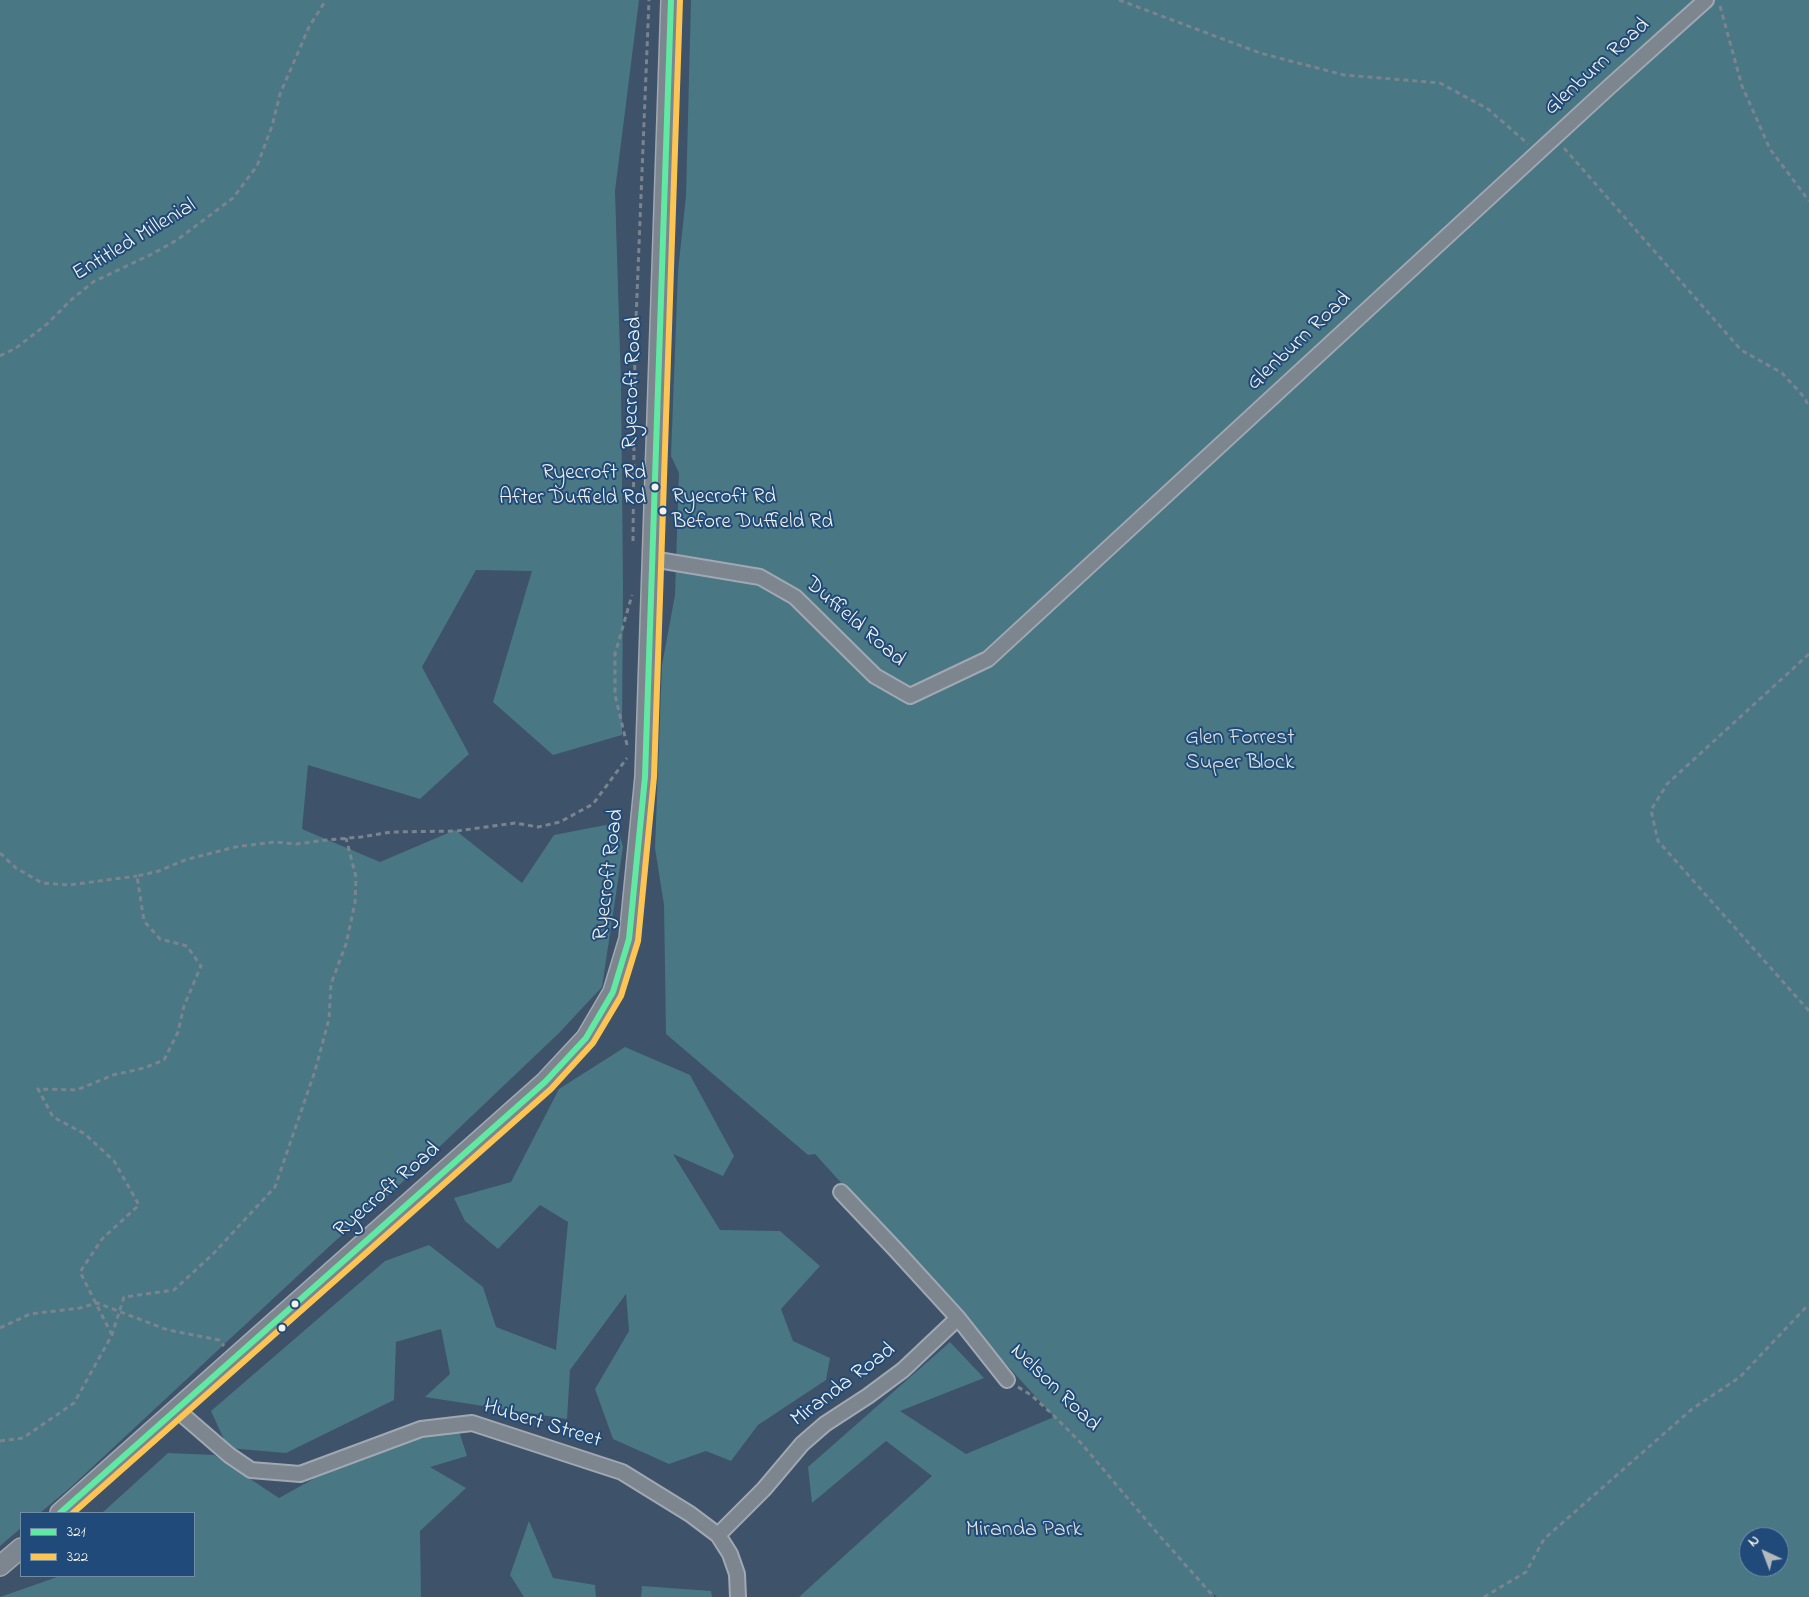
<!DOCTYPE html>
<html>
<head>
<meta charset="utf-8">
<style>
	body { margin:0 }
	#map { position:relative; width:1809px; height:1597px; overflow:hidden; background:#3e526a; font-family:"Indie Flower",sans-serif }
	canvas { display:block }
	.legend { position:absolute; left:20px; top:1512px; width:175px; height:65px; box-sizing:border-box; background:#1f4a7a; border:1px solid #748da6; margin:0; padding:6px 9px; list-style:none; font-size:15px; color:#f4f1e8 }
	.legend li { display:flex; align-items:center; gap:10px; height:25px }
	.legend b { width:25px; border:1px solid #748da6 }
	.north { position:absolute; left:1739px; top:1527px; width:50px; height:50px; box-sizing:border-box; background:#1f4a7a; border:1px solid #748da6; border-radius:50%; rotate:317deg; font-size:14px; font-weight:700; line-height:20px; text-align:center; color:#f4f1e8 }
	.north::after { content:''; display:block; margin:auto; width:18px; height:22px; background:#b4b9bc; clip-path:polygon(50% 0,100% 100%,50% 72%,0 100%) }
</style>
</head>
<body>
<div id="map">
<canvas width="1809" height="1597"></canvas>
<ul class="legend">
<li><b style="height:6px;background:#60e9a3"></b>321</li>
<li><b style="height:6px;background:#fcc553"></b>322</li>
</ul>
<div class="north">N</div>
</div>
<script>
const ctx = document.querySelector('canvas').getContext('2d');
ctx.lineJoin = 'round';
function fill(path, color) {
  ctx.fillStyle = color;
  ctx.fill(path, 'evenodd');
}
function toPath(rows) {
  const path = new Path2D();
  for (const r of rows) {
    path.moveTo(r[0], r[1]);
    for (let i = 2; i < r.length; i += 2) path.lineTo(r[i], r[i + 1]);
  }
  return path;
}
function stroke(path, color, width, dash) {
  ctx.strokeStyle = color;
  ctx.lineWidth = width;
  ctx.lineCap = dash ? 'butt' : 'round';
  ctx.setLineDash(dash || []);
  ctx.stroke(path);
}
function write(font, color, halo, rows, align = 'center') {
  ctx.font = font + ' "Indie Flower",sans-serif';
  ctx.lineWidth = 4;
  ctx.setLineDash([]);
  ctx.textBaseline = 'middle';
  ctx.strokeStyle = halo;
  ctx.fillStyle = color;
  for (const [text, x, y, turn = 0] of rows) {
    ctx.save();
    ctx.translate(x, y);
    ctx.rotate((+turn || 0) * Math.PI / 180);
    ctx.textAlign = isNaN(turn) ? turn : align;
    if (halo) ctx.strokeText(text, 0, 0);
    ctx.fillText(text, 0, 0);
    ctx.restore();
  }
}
fill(toPath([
	[0,0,639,0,615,191,621,384,623,584,622,735,553,755,493,702,532,571,476,570,422,667,469,754,420,799,308,765,302,829,380,862,455,830,522,883,554,835,616,823,623,847,602,987,559,1033,393,1191,334,1242,71,1487,40,1513,21,1513,21,1528,0,1546],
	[691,0,1809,0,1809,1597,1217,1597,1214,1594,1214,1597,799,1597,932,1476,886,1441,812,1503,808,1467,950,1342,984,1378,900,1411,966,1454,1054,1417,815,1154,808,1155,666,1034,664,905,655,848,662,665,675,595,679,473,671,456,678,271,686,196],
	[1749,1537,1779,1537,1779,1567,1749,1567],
	[625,1047,690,1075,734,1156,723,1176,673,1154,720,1230,780,1231,820,1266,781,1309,793,1341,830,1358,826,1380,758,1425,731,1461,706,1451,669,1464,613,1439,595,1389,629,1331,626,1294,570,1370,567,1419,425,1397,450,1374,441,1329,396,1342,394,1400,286,1453,228,1448,211,1411,385,1261,429,1245,483,1287,496,1327,556,1350,568,1222,540,1205,498,1249,465,1221,454,1198,511,1182,559,1089],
	[457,1425,467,1456,430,1467,466,1488,420,1531,421,1597,0,1597,60,1576,194,1576,194,1513,102,1513,168,1453,214,1455,279,1498,351,1458],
	[529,1521,553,1578,595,1585,596,1597,524,1597,510,1575],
	[642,1586,711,1591,712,1597,641,1597]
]), '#497784');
const street = toPath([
	[652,559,760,577,795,597,875,676,910,696,988,659,1608,88,1706,0],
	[841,1192,895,1249,958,1318,1007,1380],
	[177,1410,229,1455,251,1470,300,1474,421,1429,472,1423,622,1472,690,1514,718,1535,730,1554,737,1574,738,1597],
	[718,1535,764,1489,802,1444,825,1424,868,1396,903,1370,958,1318]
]);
const secondary = toPath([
	[60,1513,545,1082,586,1038,613,992,629,939,645,777,671,0],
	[0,1566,21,1548]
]);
stroke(street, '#a0a8b2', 18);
stroke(secondary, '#a0a8b2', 22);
stroke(toPath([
	[1119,0,1260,53,1344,75,1440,83,1488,109,1528,144],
	[1720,6,1742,86,1770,149,1809,201],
	[1564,148,1741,350,1782,373,1805,398,1809,408],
	[0,356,16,348,47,324,71,300,93,282,152,254,177,240,233,198,257,166,272,126,280,94,309,27,326,0],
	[633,541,635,344,649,0],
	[1809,654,1667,784,1651,810,1658,841,1809,1011],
	[627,745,615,695,615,654,632,595],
	[0,853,16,868,42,883,69,885,137,876],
	[0,1328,30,1314,80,1308,97,1303,168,1330,219,1340,224,1346],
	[112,1335,80,1272,102,1239,139,1205,114,1161,85,1134,53,1117,38,1089,77,1090,113,1075,144,1068,164,1060,178,1032,184,1006,201,966,187,946,160,939,144,921,137,876,159,871,185,860,208,854,235,847,274,842,296,844,327,840,361,837,391,832,457,831,515,823,538,827,560,822,593,804,627,758],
	[1018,1387,1031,1395,1050,1412,1081,1443,1158,1534,1214,1597],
	[0,1441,23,1438,74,1403,112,1335,124,1297,174,1290,213,1254,275,1187,315,1071,329,1019,331,984,346,944,355,903,356,877,346,838],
	[1484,1597,1526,1572,1544,1539,1692,1409,1740,1377,1809,1304]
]), '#7a848f', 3, [5, 4]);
stroke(street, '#7d868e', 14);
stroke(secondary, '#7d868e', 19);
stroke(toPath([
	[60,1513,545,1082,586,1038,613,992,629,939,645,777,671,0]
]), '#60e9a3', 6);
stroke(toPath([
	[73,1513,551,1089,593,1043,621,996,638,941,654,777,680,0]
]), '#fcc553', 6);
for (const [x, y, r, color] of [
	[655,487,4.5,"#f4f1e8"],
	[663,511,4.5,"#f4f1e8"],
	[295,1304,4.5,"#f4f1e8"],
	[282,1328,4.5,"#f4f1e8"]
]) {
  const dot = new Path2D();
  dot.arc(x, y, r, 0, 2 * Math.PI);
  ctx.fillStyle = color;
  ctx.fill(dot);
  stroke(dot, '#1f4a7a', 2);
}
write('21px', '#f4f1e8', '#1f4a7a', [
	["Ryecroft Rd",646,475],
	["After Duffield Rd",646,500],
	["Ryecroft Rd",672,499,"left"],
	["Before Duffield Rd",672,524,"left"]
], 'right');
write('22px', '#f4f1e8', '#1f4a7a', [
	["Glenburn Road",1598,68,-42],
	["Entitled Millenial",135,241,-31],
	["Glenburn Road",1300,342,-43],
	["Ryecroft Road",634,383,-88],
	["Duffield Road",854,623,41],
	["Ryecroft Road",610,875,-83],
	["Ryecroft Road",388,1191,-41],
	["Miranda Road",844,1386,-37],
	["Nelson Road",1054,1389,44],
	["Hubert Street",542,1425,17]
]);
write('22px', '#dbe0da', '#1f4a7a', [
	["Glen Forrest",1240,739],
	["Super Block",1240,764],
	["Miranda Park",1024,1531]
]);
</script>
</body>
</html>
